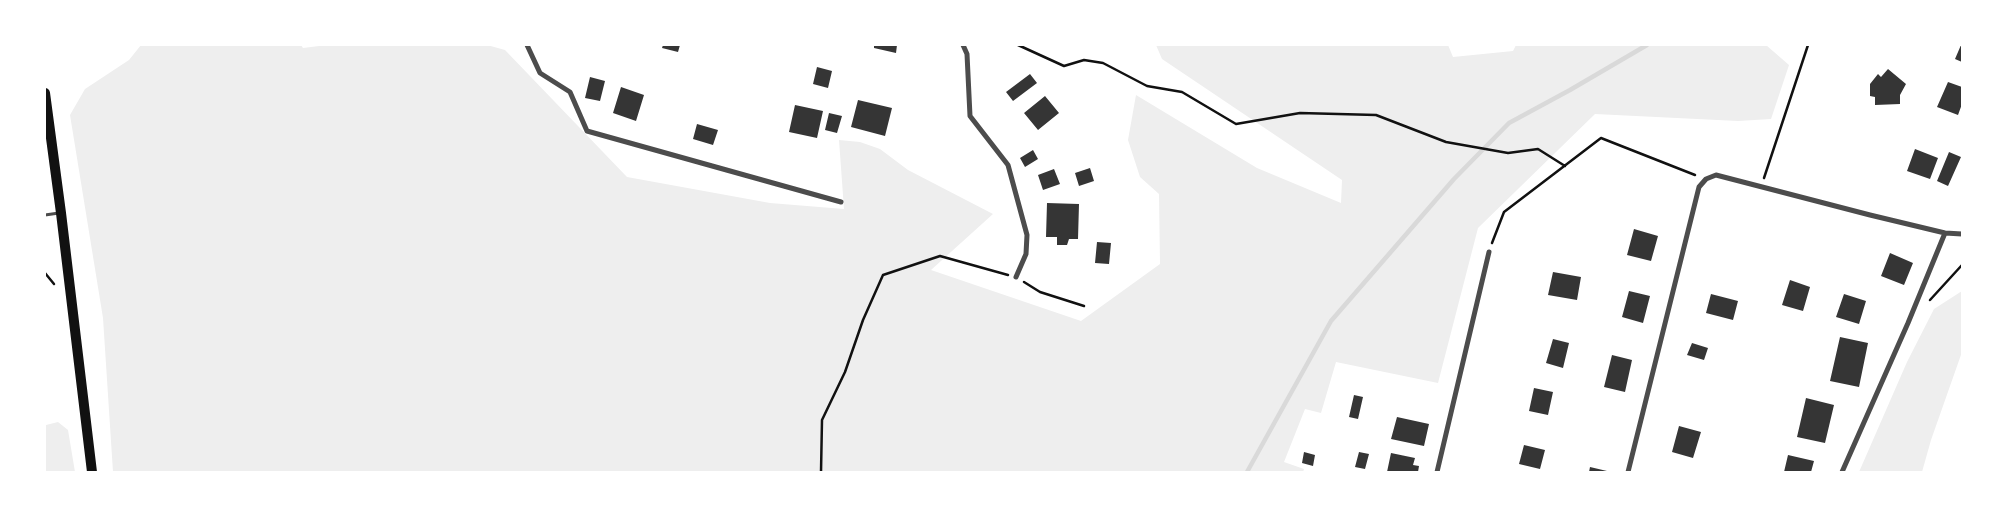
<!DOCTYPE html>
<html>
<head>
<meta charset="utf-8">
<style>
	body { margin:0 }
	#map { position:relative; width:2007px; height:517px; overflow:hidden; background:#fff; font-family:Montserrat,sans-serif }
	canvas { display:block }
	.frame { position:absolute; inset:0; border:46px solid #fff; pointer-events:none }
</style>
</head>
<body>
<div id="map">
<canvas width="2007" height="517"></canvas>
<div class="frame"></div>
</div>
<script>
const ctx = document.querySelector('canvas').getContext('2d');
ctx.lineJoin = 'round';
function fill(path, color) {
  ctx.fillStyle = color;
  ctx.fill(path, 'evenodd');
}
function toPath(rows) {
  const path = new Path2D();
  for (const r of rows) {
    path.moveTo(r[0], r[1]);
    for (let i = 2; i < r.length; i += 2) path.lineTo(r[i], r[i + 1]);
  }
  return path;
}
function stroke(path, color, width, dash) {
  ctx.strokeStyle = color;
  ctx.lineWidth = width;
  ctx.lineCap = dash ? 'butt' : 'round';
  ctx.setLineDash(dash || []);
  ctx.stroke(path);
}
fill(toPath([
	[141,45,301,45,303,48,327,45,487,45,505,50,627,177,770,203,844,209,839,140,860,142,880,149,908,170,993,214,931,270,1081,321,1160,264,1159,194,1140,177,1128,140,1136,95,1257,168,1341,203,1342,180,1162,59,1156,45,1448,45,1453,57,1513,51,1516,45,1766,45,1789,65,1771,119,1738,121,1595,114,1478,228,1438,383,1336,362,1321,413,1305,409,1284,462,1304,469,1303,472,113,472,103,318,70,115,85,89,129,60],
	[1962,291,1962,352,1931,440,1922,472,1859,472,1907,362,1934,309],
	[58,422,68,430,75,472,45,472,45,427,46,425]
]), '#eee');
stroke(toPath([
	[1247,472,1331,321,1454,179,1509,123,1570,90,1647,45]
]), '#d9d9d9', 4.5);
fill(toPath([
	[663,45,680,45,678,52,662,48],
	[874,45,897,45,896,53,874,48],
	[1961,45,1962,45,1962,62,1955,59],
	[817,67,832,71,828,88,813,84],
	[1888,69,1906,84,1900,95,1900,104,1875,105,1875,97,1870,96,1870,84,1878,74,1881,77],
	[1030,74,1037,83,1013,101,1006,92],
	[590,77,605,81,600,101,585,98],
	[1948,82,1962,87,1962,104,1958,115,1937,107],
	[621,87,644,95,636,121,613,113],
	[1045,96,1059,113,1038,130,1024,113],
	[858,100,892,108,885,136,851,127],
	[795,105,823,111,817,138,789,132],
	[829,113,842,116,837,133,825,130],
	[697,124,718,130,713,145,693,139],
	[1915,149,1938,158,1930,179,1907,171],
	[1033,150,1038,159,1025,167,1020,158],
	[1949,152,1961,157,1948,186,1937,181],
	[1090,168,1094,181,1079,186,1075,173],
	[1054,169,1060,184,1043,190,1038,175],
	[1047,203,1079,204,1078,239,1069,239,1067,245,1057,245,1057,237,1046,237],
	[1634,229,1658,236,1651,261,1627,255],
	[1097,242,1111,243,1109,264,1095,263],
	[1890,253,1913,263,1904,285,1881,276],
	[1553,272,1581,277,1577,300,1548,295],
	[1790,280,1810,287,1803,311,1782,305],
	[1629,291,1650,296,1643,323,1622,317],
	[1711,294,1738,301,1733,320,1706,313],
	[1844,294,1866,301,1859,324,1836,317],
	[1840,337,1868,343,1859,387,1830,381],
	[1553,339,1569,343,1563,368,1546,363],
	[1692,343,1708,348,1704,360,1687,355],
	[1612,355,1632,360,1625,392,1604,387],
	[1534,388,1553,392,1548,415,1529,411],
	[1354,395,1363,397,1358,419,1349,417],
	[1806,398,1834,405,1825,443,1797,437],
	[1397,417,1429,424,1424,446,1391,439],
	[1679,426,1701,432,1693,458,1672,452],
	[1524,445,1545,450,1540,469,1519,464],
	[1304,452,1315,455,1313,466,1302,463],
	[1359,452,1369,454,1365,469,1355,467],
	[1391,453,1415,458,1413,465,1419,466,1418,472,1387,472],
	[1788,455,1814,461,1811,472,1784,472],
	[1590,467,1607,471,1607,472,1589,472]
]), '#353535');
stroke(toPath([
	[1018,45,1064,66,1084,60,1103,63,1147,86,1182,92,1236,124,1300,113,1376,115,1446,142,1508,153,1538,149,1565,166],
	[1764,178,1808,45],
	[1492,243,1504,212,1601,138,1695,175],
	[45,273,54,284],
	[1024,282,1040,292,1084,306],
	[1930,300,1962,265],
	[821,472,822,420,845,372,863,320,883,275,940,256,1008,275]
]), '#111', 2.5);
stroke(toPath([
	[45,215,59,213]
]), '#4c4c4c', 3);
stroke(toPath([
	[527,45,540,73,570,92,587,131,841,202],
	[963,45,967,54,970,116,1008,165,1027,235,1026,254,1016,277],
	[1437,472,1489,252],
	[1628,472,1699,187,1706,179,1716,175,1870,215,1945,233,1962,234],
	[1842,472,1908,323,1945,233]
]), '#4c4c4c', 5);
stroke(toPath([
	[45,93,61,213,92,472]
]), '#111', 10);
</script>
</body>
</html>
